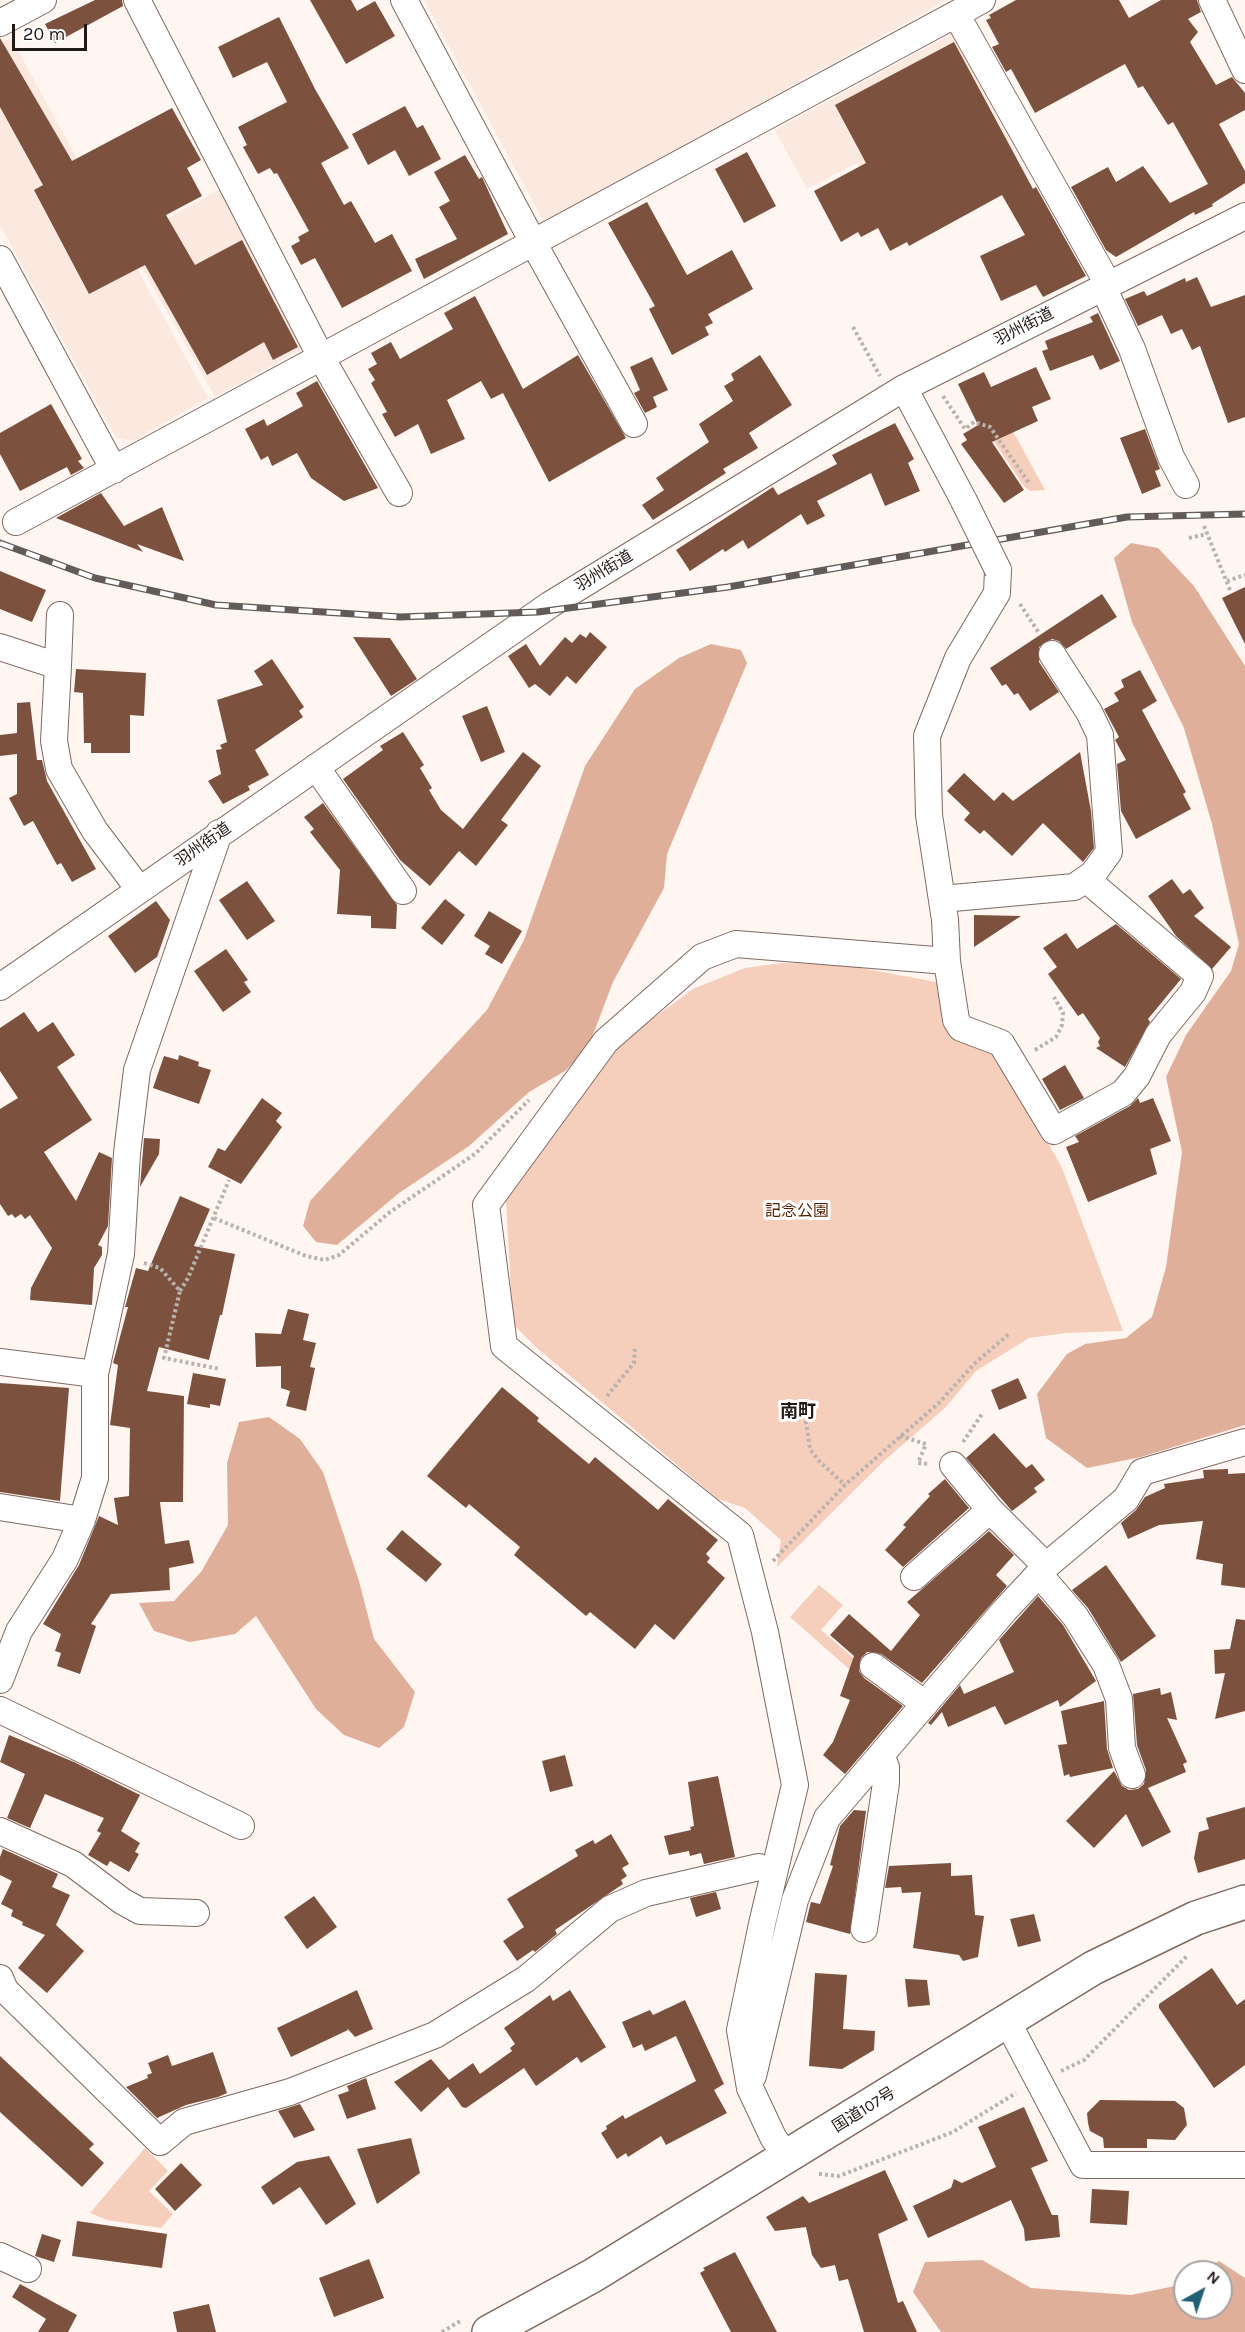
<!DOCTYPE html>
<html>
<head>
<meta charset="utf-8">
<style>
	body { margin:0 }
	#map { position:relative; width:1245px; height:2332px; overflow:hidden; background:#fff5f1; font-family:Karla,sans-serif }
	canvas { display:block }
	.north { position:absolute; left:1173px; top:2260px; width:60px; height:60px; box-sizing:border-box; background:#fff; border:2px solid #a6a3a1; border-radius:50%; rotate:40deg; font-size:16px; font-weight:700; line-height:24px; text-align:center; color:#211915 }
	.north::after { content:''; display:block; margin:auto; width:21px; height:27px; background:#205f75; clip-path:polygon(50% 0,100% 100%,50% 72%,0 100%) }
	.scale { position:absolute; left:12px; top:24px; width:75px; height:27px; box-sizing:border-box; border:3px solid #211915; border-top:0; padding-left:8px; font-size:18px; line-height:21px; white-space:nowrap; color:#211915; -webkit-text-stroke:4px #fff; paint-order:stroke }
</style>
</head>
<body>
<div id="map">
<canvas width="1245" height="2332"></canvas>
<div class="north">N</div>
<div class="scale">20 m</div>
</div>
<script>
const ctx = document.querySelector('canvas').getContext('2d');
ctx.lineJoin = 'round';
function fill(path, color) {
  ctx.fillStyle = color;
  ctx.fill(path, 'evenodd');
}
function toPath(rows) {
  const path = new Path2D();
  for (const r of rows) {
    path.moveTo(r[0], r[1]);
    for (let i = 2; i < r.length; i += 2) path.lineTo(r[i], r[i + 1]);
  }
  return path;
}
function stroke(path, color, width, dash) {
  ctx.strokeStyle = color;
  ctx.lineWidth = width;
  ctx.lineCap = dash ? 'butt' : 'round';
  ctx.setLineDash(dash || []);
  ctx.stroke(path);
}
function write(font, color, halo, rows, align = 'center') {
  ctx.font = font + ' Karla,"Noto Sans JP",sans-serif';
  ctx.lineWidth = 6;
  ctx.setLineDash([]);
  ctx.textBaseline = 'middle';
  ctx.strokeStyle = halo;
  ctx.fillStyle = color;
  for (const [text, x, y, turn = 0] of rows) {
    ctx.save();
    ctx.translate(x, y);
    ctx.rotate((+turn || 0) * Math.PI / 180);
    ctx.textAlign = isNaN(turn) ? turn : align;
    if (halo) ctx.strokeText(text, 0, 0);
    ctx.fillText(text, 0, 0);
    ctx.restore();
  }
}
fill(toPath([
	[424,0,947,0,544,222],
	[952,34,1018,157,901,220,872,191,857,163,807,189,775,130],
	[11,38,208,398,132,441,116,438,0,225,0,44],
	[224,187,307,346,215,397,127,241]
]), '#fbe8df');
fill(toPath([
	[1002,411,1045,490,1030,491,1024,486,985,428],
	[782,963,840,964,936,982,943,988,941,1018,964,1038,996,1049,1062,1168,1123,1331,1066,1333,1029,1338,976,1371,945,1408,885,1460,777,1567,781,1540,745,1508,718,1499,538,1349,513,1324,506,1201,624,1040,693,989,745,968],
	[819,1585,843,1605,821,1630,864,1667,857,1676,790,1617],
	[145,2148,168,2171,149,2191,173,2214,161,2228,107,2220,90,2213]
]), '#f6cebc');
fill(toPath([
	[1131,543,1158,548,1194,586,1245,666,1245,1425,1141,1457,1087,1468,1046,1438,1037,1394,1067,1354,1085,1344,1126,1338,1152,1317,1166,1267,1182,1152,1166,1077,1186,1035,1231,971,1239,944,1212,824,1184,728,1132,622,1114,558],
	[711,644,741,650,747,663,667,854,664,888,613,982,588,1048,565,1071,529,1092,469,1146,399,1193,337,1245,316,1242,303,1226,310,1201,487,1010,524,940,585,766,635,689,679,658],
	[269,1417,300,1439,323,1472,359,1581,374,1639,415,1692,404,1727,379,1748,344,1735,316,1709,256,1616,235,1634,190,1642,154,1631,139,1603,174,1601,201,1572,228,1525,227,1463,239,1422],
	[982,2260,1031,2288,1131,2295,1185,2284,1185,2308,1221,2308,1221,2272,1202,2272,1219,2261,1245,2278,1245,2332,941,2332,913,2292,925,2262]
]), '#e0af9a');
fill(toPath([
	[95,0,122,0,123,6,55,43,45,24],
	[310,0,351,0,357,11,375,1,395,36,346,64],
	[1016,0,1119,0,1129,18,1161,0,1197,0,1201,12,1188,19,1198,32,1190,42,1216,85,1232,77,1245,93,1245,110,1219,124,1245,171,1245,183,1212,204,1213,206,1195,215,1194,212,1116,257,1106,250,1071,187,1108,167,1116,182,1143,166,1170,203,1208,184,1173,122,1168,125,1143,86,1138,88,1125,64,1035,113,1011,69,1006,72,992,47,999,44,986,20,991,18,989,15],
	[279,17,315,89,349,148,321,163,344,205,351,201,375,243,392,234,412,271,342,308,315,258,301,265,291,246,300,241,298,237,309,231,277,173,274,174,270,168,258,174,243,147,247,145,238,127,287,102,267,62,233,78,218,47],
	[0,38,72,161,172,108,201,160,187,168,202,196,166,215,195,265,242,240,298,347,273,360,264,342,207,375,145,265,89,294,34,190,43,185,0,107],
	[954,42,1033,189,1036,187,1086,276,1043,297,1036,285,1001,301,980,256,1025,235,1002,195,909,246,907,242,890,251,878,228,861,237,858,232,841,242,814,191,866,163,835,105],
	[405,106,417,128,423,125,441,159,409,176,395,150,368,165,352,134],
	[747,152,776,206,744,223,715,169],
	[465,155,479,179,482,177,508,234,424,279,415,259,457,239,439,207,450,201,434,172],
	[647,202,687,275,732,250,753,289,708,314,713,323,705,327,709,335,672,355,649,309,655,306,608,223],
	[1197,277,1211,307,1245,295,1245,417,1228,423,1200,346,1192,350,1182,329,1171,334,1162,315,1138,326,1125,299,1144,291,1147,296,1185,278,1186,282],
	[475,296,523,389,578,355,626,438,549,482,503,393,491,399,481,381,447,400,465,439,431,454,418,424,395,437,382,414,387,412,371,383,375,380,368,369,377,364,371,353,391,342,400,359,453,329,444,313],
	[1098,313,1120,361,1100,370,1093,355,1050,371,1042,351,1048,349,1045,341,1093,322,1090,317],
	[760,355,792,405,749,433,758,448,723,469,726,473,653,520,642,505,664,490,656,478,709,442,699,424,733,401,724,386,734,380,731,374],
	[652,357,668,390,653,397,657,407,645,413,634,393,640,390,630,367],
	[1036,367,1051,399,1032,407,1038,421,992,442,1024,490,1004,503,961,444,967,440,963,434,978,425,958,384,984,372,991,387],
	[317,381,378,488,344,501,311,478,297,453,272,466,268,456,261,460,245,429,264,419,267,426,303,406,296,393],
	[51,404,82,459,78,461,84,468,71,475,67,467,20,491,0,454,0,433],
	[895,423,914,459,908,463,920,491,885,506,871,473,817,501,825,516,807,525,801,514,748,549,743,540,725,552,723,549,690,571,676,550,773,487,778,495,837,464,832,455],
	[1145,429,1160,469,1155,471,1161,486,1142,494,1120,438],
	[101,493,124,526,162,507,184,561,137,544,143,552,56,518],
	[0,571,46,590,32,622,0,609],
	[1245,587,1245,644,1222,598],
	[1102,594,1117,617,1066,649,1059,641,1052,639,1039,647,1039,662,1059,692,1030,711,1018,693,1014,695,1006,684,1002,686,990,668],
	[590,632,607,647,576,684,567,676,550,696,535,684,529,688,508,656,526,644,540,666,565,637,572,643,580,634,586,638],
	[353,637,390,638,417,679,391,696],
	[272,659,304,707,299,711,303,717,255,750,269,775,248,786,250,790,223,804,208,781,221,774,216,750,222,749,220,745,227,742,217,700,263,685,254,671],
	[76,669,146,673,144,716,130,715,130,753,91,753,91,743,84,743,83,693,74,692],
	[1140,670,1157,701,1142,710,1186,792,1183,794,1191,809,1136,839,1121,811,1117,764,1126,760,1115,740,1119,737,1104,709,1119,701,1114,693,1124,687,1121,680],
	[30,702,37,760,42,760,47,781,96,869,72,882,61,863,57,865,33,821,24,826,9,798,17,794,17,754,0,756,0,735,17,733,17,703],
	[487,706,505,752,481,762,462,716],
	[403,732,424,765,420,768,432,788,429,790,441,810,463,829,523,752,541,766,501,820,508,825,476,866,459,851,430,886,400,860,343,779,383,750,380,746],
	[1080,752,1091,811,1094,848,1083,862,1043,823,1012,856,984,830,980,834,964,820,970,813,947,791,964,773,994,801,1003,792,1013,801],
	[323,803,397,905,396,929,371,928,371,916,337,914,340,870,310,832,314,829,304,817],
	[1172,879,1183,894,1190,889,1204,908,1194,916,1231,947,1212,969,1176,936,1148,896],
	[247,881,275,921,247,940,219,900],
	[445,899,465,915,442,945,421,928],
	[156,901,170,920,157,957,135,973,108,936],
	[489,911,522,931,502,964,485,954,490,946,474,936],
	[974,915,1021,916,974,947],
	[1116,924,1181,979,1148,1019,1150,1022,1125,1067,1096,1048,1100,1046,1098,1042,1100,1038,1083,1013,1078,1016,1048,974,1057,967,1043,948,1066,933,1077,949],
	[226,949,248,980,244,982,251,992,223,1012,194,971],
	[24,1012,38,1032,53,1022,75,1055,57,1067,92,1120,44,1152,76,1201,99,1152,112,1158,108,1226,98,1245,102,1247,102,1255,94,1268,92,1305,30,1300,31,1288,52,1248,30,1215,25,1219,21,1214,15,1218,12,1214,8,1216,0,1204,0,1109,18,1098,0,1071,0,1028],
	[179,1055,199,1062,198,1066,211,1070,199,1104,153,1088,164,1056,178,1060],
	[1065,1065,1084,1098,1060,1110,1042,1079],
	[262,1098,282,1113,276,1121,282,1127,241,1184,208,1167,218,1148,225,1151],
	[1138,1098,1140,1103,1153,1098,1171,1141,1150,1149,1157,1174,1088,1202,1066,1147,1079,1142,1075,1136,1130,1106],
	[144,1138,160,1139,159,1154,140,1187],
	[180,1196,210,1209,194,1246,235,1254,222,1315,220,1315,209,1360,159,1347,147,1391,184,1396,183,1502,160,1502,165,1544,189,1540,194,1563,169,1568,170,1590,111,1594,91,1624,96,1626,80,1674,57,1666,61,1653,55,1651,61,1634,43,1624,79,1565,99,1516,118,1525,114,1498,129,1496,130,1428,110,1425,118,1365,113,1363,128,1307,125,1307,136,1268,148,1271],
	[288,1309,309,1314,303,1340,316,1343,310,1367,315,1368,306,1411,286,1406,290,1391,281,1388,281,1366,256,1367,255,1333,281,1334],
	[193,1373,226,1379,220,1406,210,1404,210,1408,187,1404],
	[1018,1378,1027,1398,999,1410,991,1390],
	[0,1383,69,1388,60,1501,0,1492],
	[502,1387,539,1418,537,1421,589,1464,595,1457,658,1510,668,1499,718,1540,706,1554,710,1558,707,1562,725,1578,674,1640,655,1624,635,1649,590,1612,586,1616,514,1555,520,1547,469,1504,466,1508,427,1476],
	[994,1433,1026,1468,1032,1464,1045,1480,1034,1488,1037,1492,1012,1511,966,1458],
	[1228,1469,1228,1474,1245,1473,1245,1588,1221,1585,1223,1564,1196,1559,1203,1521,1159,1525,1128,1539,1121,1523,1136,1510,1145,1497,1165,1488,1164,1484,1204,1478,1203,1470],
	[945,1479,969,1508,903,1567,885,1550,906,1527,903,1525,930,1496,928,1494],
	[402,1530,442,1564,426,1582,386,1549],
	[989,1531,1014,1555,996,1575,1007,1586,922,1683,881,1654,867,1652,861,1658,859,1671,864,1678,903,1706,845,1774,823,1755,833,1742,850,1700,840,1696,854,1656,830,1635,849,1614,891,1651,920,1615,907,1602],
	[1106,1565,1156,1636,1121,1662,1088,1608,1072,1590],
	[1038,1596,1063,1625,1096,1681,1060,1707,1058,1700,1005,1725,995,1706,948,1727,942,1712,931,1725,928,1723,960,1685,964,1694,1014,1672,999,1640],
	[1236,1619,1245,1620,1245,1711,1215,1719,1225,1673,1215,1674,1214,1650,1230,1649],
	[1160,1688,1161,1695,1171,1692,1177,1720,1167,1718,1187,1762,1183,1764,1186,1772,1148,1788,1171,1832,1142,1847,1126,1814,1094,1848,1066,1821,1114,1771,1122,1786,1129,1790,1138,1789,1144,1784,1146,1770,1137,1745,1133,1694],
	[1104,1701,1107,1749,1113,1768,1070,1777,1069,1774,1064,1776,1058,1745,1067,1744,1061,1711],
	[9,1735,74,1762,140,1795,121,1831,140,1843,135,1852,139,1854,129,1872,110,1861,107,1866,88,1855,101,1833,97,1831,104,1818,45,1794,30,1828,7,1818,25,1774,0,1762],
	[565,1755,573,1786,550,1792,542,1761],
	[718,1776,735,1857,704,1864,701,1853,690,1856,689,1851,669,1855,664,1836,691,1830,690,1827,694,1826,688,1782],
	[1245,1807,1245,1859,1198,1873,1194,1858,1199,1832,1209,1829,1206,1818],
	[854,1810,866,1811,850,1934,806,1922,811,1902,820,1904,833,1866,830,1865,840,1826],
	[611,1834,629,1864,622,1868,627,1876,621,1880,623,1884,555,1930,557,1934,535,1952,533,1950,517,1961,503,1941,524,1927,507,1899,578,1856,575,1850,593,1840,595,1844],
	[3,1849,58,1874,52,1887,70,1895,56,1925,84,1951,47,1993,18,1968,45,1935,22,1925,23,1922,11,1916,13,1910,1,1904,12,1881,0,1875,0,1857],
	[951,1863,951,1876,972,1875,975,1915,984,1916,978,1957,963,1961,959,1955,913,1948,921,1892,902,1893,901,1887,885,1888,889,1866],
	[716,1892,721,1909,696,1917,690,1898],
	[314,1896,337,1927,307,1949,284,1917],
	[1034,1914,1041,1941,1018,1947,1010,1919],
	[1212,1968,1237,2005,1245,1999,1245,2065,1214,2088,1159,2008,1159,2004],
	[815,1973,847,1975,843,2029,875,2031,874,2050,842,2069,809,2066],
	[905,1979,927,1980,930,2005,908,2007],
	[357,1990,373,2029,355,2037,347,2028,348,2030,291,2057,277,2028],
	[570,1990,606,2047,581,2063,577,2057,536,2086,524,2068,466,2108,462,2107,448,2087,421,2112,394,2082,431,2059,449,2080,473,2063,480,2074,512,2051,510,2048,515,2044,504,2028,550,1995,553,2001],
	[685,2000,724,2084,714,2090,727,2113,666,2145,661,2136,628,2157,626,2153,617,2159,601,2133,607,2129,606,2126,623,2115,625,2119,696,2081,676,2036,645,2051,642,2044,633,2048,622,2022,650,2010,653,2015],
	[213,2052,227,2093,218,2097,186,2105,157,2118,126,2087,148,2078,147,2075,152,2073,148,2063,168,2055,172,2066],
	[0,2056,94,2144,89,2149,104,2163,82,2187,0,2112],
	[366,2078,376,2109,347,2119,338,2095,349,2091,347,2086],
	[1100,2100,1175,2101,1184,2108,1187,2125,1175,2140,1147,2139,1147,2148,1104,2148,1103,2138,1090,2131,1088,2123,1087,2113],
	[300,2104,315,2130,294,2138,278,2111],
	[1024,2107,1048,2161,1031,2168,1052,2215,1058,2215,1060,2237,1025,2241,1024,2229,1011,2200,928,2238,913,2206,951,2188,954,2179,962,2183,996,2167,978,2127],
	[411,2138,420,2173,377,2204,357,2149],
	[329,2156,356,2204,326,2225,300,2187,273,2205,261,2187,297,2162],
	[181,2163,202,2185,175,2211,155,2189],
	[885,2170,908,2220,878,2234,898,2303,903,2301,917,2332,864,2332,848,2279,839,2281,835,2265,821,2268,812,2255,806,2227,775,2231,766,2217,803,2196,809,2203],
	[1092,2189,1129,2191,1127,2225,1090,2223],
	[77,2221,167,2234,162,2268,72,2256],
	[42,2234,61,2240,54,2262,35,2256],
	[735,2252,777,2332,731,2332,700,2273,705,2270,703,2268],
	[369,2259,384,2298,334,2317,319,2278],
	[20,2284,77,2315,68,2332,38,2332,46,2319,12,2297],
	[209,2304,216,2332,177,2332,173,2312]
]), '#7c523f');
const minor = toPath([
	[137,0,322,359,399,493],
	[404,0,534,244,634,424],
	[1212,0,1245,70],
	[956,14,1108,284],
	[0,23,43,0],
	[0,259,114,470],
	[1103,287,1132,349,1171,457,1186,485],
	[904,388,964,501],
	[16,522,982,0],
	[0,647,58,666,54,741,59,769,95,831,139,889],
	[58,666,60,615],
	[316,767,403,891],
	[942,899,1074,887,1093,874,1109,852,1100,735,1089,712,1052,654],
	[947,961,956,1020,961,1028,1001,1043,1054,1131,1123,1093,1137,1076,1158,1035,1193,992,1200,976,1086,879],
	[0,987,551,604,904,388,1245,216],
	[0,1362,95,1374],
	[953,1465,990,1510,1046,1566],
	[0,1507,82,1520],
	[1039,1574,1075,1616,1106,1665,1119,1699,1122,1748,1132,1775],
	[914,1577,990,1510],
	[873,1666,925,1704],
	[0,1680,19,1631,65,1559,82,1520,95,1478,95,1374,121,1254,127,1153,137,1070,219,833],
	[0,1710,241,1826],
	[0,1831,73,1864,122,1901,140,1911,196,1913],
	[864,1929,886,1783,886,1767,881,1755],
	[0,1978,5,1990,160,2142,184,2122,290,2092,435,2035,526,1979,610,1909,646,1893,759,1867],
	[1007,2021,1083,2165,1245,2165],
	[753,2076,795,1900,827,1818,1005,1610,1046,1566,1126,1499,1142,1472,1245,1442],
	[787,2158,773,2137,750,2088,740,2030,762,1924,795,1785,765,1632,740,1535,504,1346,486,1205,606,1041,702,957,736,944,947,961,945,920,929,815,927,736,958,658,997,593,998,570],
	[0,2256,28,2269]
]);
const highway = toPath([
	[489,2332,592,2276,1093,1968,1196,1918,1245,1902]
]);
stroke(minor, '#7e6960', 28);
stroke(highway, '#7e6960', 36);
stroke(toPath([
	[853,327,880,376],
	[943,396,965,429,974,422,990,427,1029,483],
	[1204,526,1230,590],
	[1189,538,1207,534],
	[1227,581,1245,575],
	[1020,604,1039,633],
	[1035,1050,1056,1037,1062,1025,1063,1013,1054,997],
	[214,1218,306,1256,325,1260,339,1255,390,1212,475,1154,529,1100],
	[144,1263,160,1268,180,1291,164,1358,220,1369],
	[180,1291,188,1278,229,1180],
	[607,1396,634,1363,635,1349],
	[806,1421,810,1449,819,1461,845,1485],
	[900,1436,926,1444,918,1463,929,1464],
	[963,1442,982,1414],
	[773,1561,845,1485,940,1402,974,1364,1010,1333],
	[1061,2071,1084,2060,1187,1956],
	[819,2174,839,2176,953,2132,1016,2093],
	[442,2332,462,2320]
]), '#bbb1ad', 4, [3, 3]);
stroke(minor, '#fff', 26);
stroke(highway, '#fff', 33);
const rail = toPath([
	[0,543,95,578,216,605,400,617,538,612,728,587,1127,517,1245,514]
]);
stroke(rail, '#635b57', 7);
stroke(rail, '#fff', 4.5, [14]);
const minorBridge = toPath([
	[964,501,998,570]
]);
stroke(minorBridge, '#7e6960', 28, []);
stroke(minorBridge, '#fff', 26);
write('16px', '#211915', '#fff', [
	["羽州街道",1024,327,-27],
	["羽州街道",604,571,-31],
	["羽州街道",203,845,-35],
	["国道107号",864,2110,-32]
]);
write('16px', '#581f00', '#fff', [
	["記念公園",797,1211]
]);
write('bold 18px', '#211915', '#fff', [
	["南町",798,1412]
]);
</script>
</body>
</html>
